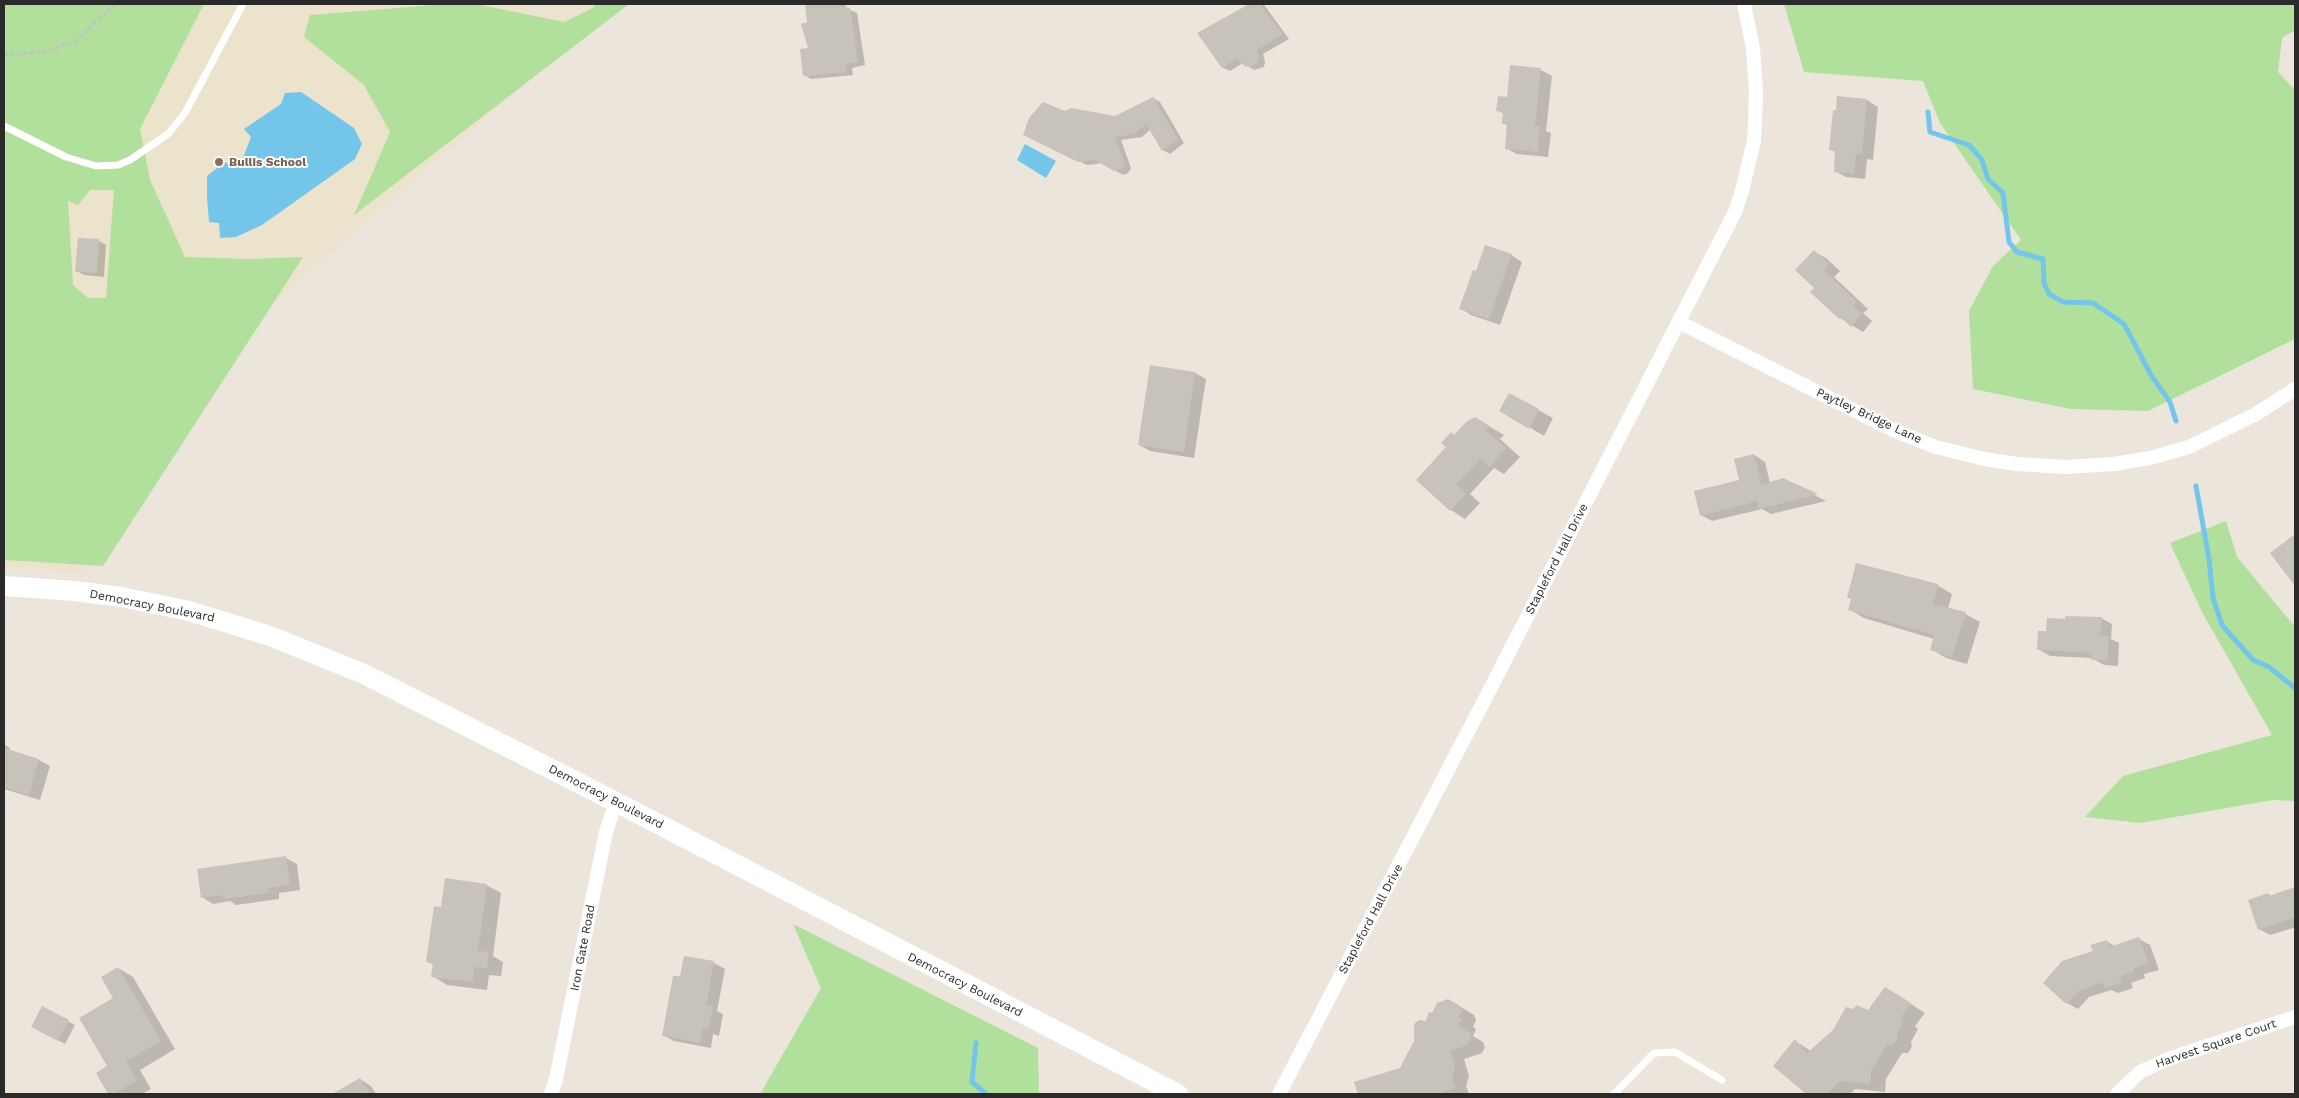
<!DOCTYPE html>
<html>
<head>
<meta charset="utf-8">
<style>
	body { margin:0 }
	#map { position:relative; width:2299px; height:1098px; overflow:hidden; background:#ebe5dc; font-family:"Work Sans",sans-serif }
	canvas { display:block }
	.frame { position:absolute; inset:0; border:5px solid #2a2a2a; pointer-events:none }
</style>
</head>
<body>
<div id="map">
<canvas width="2299" height="1098"></canvas>
<div class="frame"></div>
</div>
<script>
const ctx = document.querySelector('canvas').getContext('2d');
ctx.lineJoin = 'round';
function fill(path, color) {
  ctx.fillStyle = color;
  ctx.fill(path, 'evenodd');
}
function toPath(rows) {
  const path = new Path2D();
  for (const r of rows) {
    path.moveTo(r[0], r[1]);
    for (let i = 2; i < r.length; i += 2) path.lineTo(r[i], r[i + 1]);
  }
  return path;
}
function stroke(path, color, width, dash) {
  ctx.strokeStyle = color;
  ctx.lineWidth = width;
  ctx.lineCap = dash ? 'butt' : 'round';
  ctx.setLineDash(dash || []);
  ctx.stroke(path);
}
function write(font, color, halo, rows, align = 'center') {
  ctx.font = font + ' "Work Sans",sans-serif';
  ctx.lineWidth = 4;
  ctx.setLineDash([]);
  ctx.textBaseline = 'middle';
  ctx.strokeStyle = halo;
  ctx.fillStyle = color;
  for (const [text, x, y, turn = 0] of rows) {
    ctx.save();
    ctx.translate(x, y);
    ctx.rotate((+turn || 0) * Math.PI / 180);
    ctx.textAlign = isNaN(turn) ? turn : align;
    if (halo) ctx.strokeText(text, 0, 0);
    ctx.fillText(text, 0, 0);
    ctx.restore();
  }
}
fill(toPath([
	[4,4,617,4,206,361,83,573,4,566]
]), '#ece3cc');
fill(toPath([
	[4,4,204,4,140,129,150,180,185,257,248,259,303,257,103,566,4,560],
	[90,190,114,190,106,298,88,298,73,285,68,201,78,205],
	[447,4,476,4,564,22,593,8,595,4,629,4,354,215,390,132,364,85,304,37,310,15],
	[1784,4,2295,4,2295,30,2282,38,2278,72,2295,90,2295,339,2148,411,2071,409,1973,389,1969,311,1993,266,2021,240,1940,123,1923,81,1804,72],
	[2226,521,2237,557,2295,627,2295,801,2273,800,2140,823,2085,817,2123,776,2272,735,2202,612,2170,543],
	[793,924,1038,1048,1039,1094,760,1094,821,988]
]), '#b0e09b');
fill(toPath([
	[301,92,354,128,362,144,355,159,262,225,236,237,220,238,219,223,209,222,207,197,207,176,225,162,239,168,251,137,244,129,281,104,285,93],
	[1025,144,1056,161,1046,178,1017,160]
]), '#73c6ea');
fill(toPath([
	[806,4,845,4,846,8,857,13,865,65,852,68,853,75,811,79,804,75,809,49],
	[1252,4,1264,5,1289,39,1263,54,1265,62,1264,67,1254,70,1243,63,1230,71,1222,67,1199,34],
	[1541,70,1552,76,1546,131,1551,133,1548,157,1517,154,1506,148,1508,126,1503,123,1504,114,1497,110],
	[1153,98,1160,102,1184,143,1170,154,1163,150,1150,130,1142,137,1121,140,1131,168,1128,173,1123,175,1103,163,1087,165,1032,138,1065,112,1115,117],
	[1867,100,1878,107,1873,160,1867,159,1865,179,1846,177,1835,171,1837,153,1830,149],
	[79,239,99,241,106,245,104,277,84,275,77,271],
	[1815,252,1826,258,1840,271,1834,277,1868,309,1863,313,1872,321,1863,332,1840,318,1812,292,1815,288],
	[1511,255,1522,262,1500,325,1471,315,1460,308,1476,273],
	[1195,373,1206,379,1194,458,1150,451,1139,445],
	[1501,410,1538,410,1553,418,1544,436],
	[1475,418,1504,435,1500,439,1520,457,1504,474,1494,468,1470,494,1480,503,1465,519,1451,510,1447,447,1455,436],
	[1754,455,1765,462,1770,483,1783,479,1826,501,1771,514,1762,509,1712,521,1701,515,1740,481],
	[1937,585,1952,594,1948,609,1965,614,1980,622,1967,664,1946,658,1931,649,1934,639,1864,618,1849,609],
	[2101,618,2112,624,2111,639,2119,643,2118,666,2104,665,2092,658,2050,656,2038,649,2047,633],
	[4,744,10,748,9,751,39,760,50,766,40,800,4,789],
	[286,858,297,864,300,890,279,893,279,899,236,905,230,901,213,904,202,897],
	[486,885,501,893,493,956,503,962,501,976,489,975,487,990,447,985,433,976,434,965,427,961,442,909],
	[2295,888,2295,929,2293,928,2270,935,2259,929,2268,894,2271,896],
	[2139,939,2150,945,2159,970,2144,974,2145,978,2131,983,2133,988,2118,993,2111,990,2089,997,2078,1009,2067,1003,2095,952,2106,941,2115,946],
	[685,957,714,963,725,969,717,1011,723,1014,719,1036,713,1034,711,1048,674,1041,663,1035,681,978],
	[118,968,133,977,175,1049,140,1070,151,1089,142,1094,110,1094,98,1073,109,1067],
	[1900,997,1925,1013,1915,1026,1918,1029,1911,1042,1912,1047,1908,1053,1902,1053,1886,1079,1885,1092,1855,1089,1850,1094,1808,1094,1775,1066,1795,1041,1811,1051,1868,1012],
	[1459,1006,1474,1015,1476,1020,1473,1027,1476,1029,1473,1036,1483,1042,1485,1047,1482,1053,1464,1059,1469,1076,1466,1086,1469,1094,1360,1094,1356,1083,1401,1069,1426,1022,1433,1015],
	[43,1008,75,1025,65,1044,33,1026],
	[360,1079,371,1086,376,1094,334,1094]
]), '#0003');
stroke(toPath([
	[1928,112,1930,132,1969,145,1982,160,1988,179,2003,193,2009,242,2017,252,2043,259,2044,283,2049,294,2063,302,2093,303,2124,324,2151,375,2170,402,2176,421],
	[2196,486,2209,559,2213,598,2222,625,2253,660,2269,667,2295,688],
	[976,1043,972,1082,986,1094]
]), '#73c6ea', 5);
fill(toPath([
	[805,4,839,4,839,6,850,8,858,62,845,64,847,72,803,76,800,49,808,48,801,24,807,22],
	[1249,4,1260,4,1283,34,1257,50,1259,57,1257,63,1252,66,1246,67,1236,59,1222,68,1197,33],
	[1510,65,1541,68,1535,126,1540,126,1538,152,1505,149,1507,124,1502,124,1503,112,1496,111,1498,96,1507,97],
	[1837,96,1867,99,1862,154,1856,154,1854,174,1834,172,1835,151,1829,150,1833,110,1836,110],
	[1153,97,1178,139,1162,151,1146,124,1134,134,1115,137,1125,164,1121,169,1114,171,1095,160,1078,162,1023,135,1029,118,1043,102,1065,111,1071,108,1115,116],
	[78,238,99,239,97,273,75,272],
	[1485,245,1512,254,1489,319,1459,309,1473,270,1476,271],
	[1814,250,1829,264,1824,270,1857,302,1853,306,1862,314,1851,327,1841,317,1839,319,1810,292,1814,288,1795,270],
	[1150,365,1195,372,1184,452,1138,445],
	[1509,393,1539,409,1529,429,1499,411],
	[1475,417,1490,426,1486,430,1506,448,1489,467,1480,459,1456,485,1466,494,1450,511,1416,480,1446,447,1441,443,1451,432,1454,435,1467,421],
	[1754,454,1761,485,1783,478,1818,494,1759,509,1757,501,1700,516,1694,491,1739,480,1734,459],
	[2295,534,2295,586,2270,553],
	[1856,563,1938,584,1933,604,1966,612,1952,657,1930,650,1934,635,1848,610,1851,599,1847,598],
	[2065,616,2102,617,2100,635,2109,636,2107,660,2091,660,2092,653,2037,650,2038,631,2046,631,2047,618,2065,619],
	[4,748,39,759,29,795,4,787],
	[286,856,290,885,268,888,269,893,223,899,223,895,201,898,197,869],
	[445,878,487,884,478,951,489,952,487,968,474,967,473,982,431,977,433,963,426,962,434,906,441,907],
	[2295,887,2295,917,2258,930,2248,900,2268,893,2269,896],
	[2139,937,2148,963,2134,968,2134,972,2120,976,2122,982,2105,988,2103,982,2078,991,2066,1004,2043,983,2062,961,2093,951,2090,945,2107,940,2109,947],
	[684,956,714,961,706,1005,713,1007,708,1030,702,1029,700,1043,662,1036,673,976,680,976],
	[118,967,161,1041,126,1061,137,1080,114,1094,108,1094,96,1073,107,1066,79,1018,113,998,101,977],
	[1885,987,1911,1003,1901,1017,1904,1020,1897,1033,1898,1038,1892,1045,1887,1045,1871,1070,1870,1084,1840,1081,1827,1094,1806,1094,1773,1066,1795,1039,1807,1053,1833,1030,1846,1007,1853,1009,1857,1005,1868,1010],
	[1448,999,1459,1005,1462,1011,1458,1017,1462,1019,1459,1026,1469,1032,1471,1038,1467,1045,1450,1051,1455,1067,1452,1077,1456,1088,1437,1094,1358,1094,1354,1082,1400,1068,1414,1041,1414,1024,1419,1020,1426,1021,1429,1012,1432,1013,1437,1003],
	[42,1006,69,1020,58,1041,31,1027],
	[360,1078,370,1094,332,1094]
]), '#c7c3bb');
stroke(toPath([
	[4,55,44,52,75,41,106,12,118,4]
]), '#c3c3c3', 3, [4, 2.5]);
stroke(toPath([
	[4,126,66,157,96,166,118,165,130,160,168,134,185,113,243,4],
	[1614,1094,1654,1053,1675,1052,1722,1080]
]), '#fff', 7);
stroke(toPath([
	[1679,322,1893,430,1936,447,1984,459,2017,464,2065,467,2114,464,2150,458,2189,447,2256,414,2295,389],
	[551,1094,556,1079,606,832,616,802],
	[1279,1094,1486,697,1735,212,1742,191,1754,141,1755,122,1756,92,1753,48,1744,4],
	[2117,1094,2140,1072,2168,1059,2295,1017]
]), '#fff', 14);
stroke(toPath([
	[4,586,74,591,121,597,189,611,270,636,364,674,616,802,1178,1094]
]), '#fff', 20);
for (const [x, y, r, color] of [
	[219,162,5,"#8d6e63"]
]) {
  const dot = new Path2D();
  dot.arc(x, y, r, 0, 2 * Math.PI);
  ctx.fillStyle = color;
  ctx.fill(dot);
  stroke(dot, '#fff', 2);
}
write('bold 12px', '#785e54', '#fff', [
	["Bullis School",229,162]
], 'left');
write('12px', '#2a2a2a', '#fff', [
	["Paytley Bridge Lane",1869,416,25],
	["Stapleford Hall Drive",1557,559,-63],
	["Democracy Boulevard",152,606,11],
	["Democracy Boulevard",606,797,27],
	["Stapleford Hall Drive",1371,919,-62],
	["Iron Gate Road",583,948,-79],
	["Democracy Boulevard",965,985,27],
	["Harvest Square Court",2216,1044,-19]
]);
</script>
</body>
</html>
